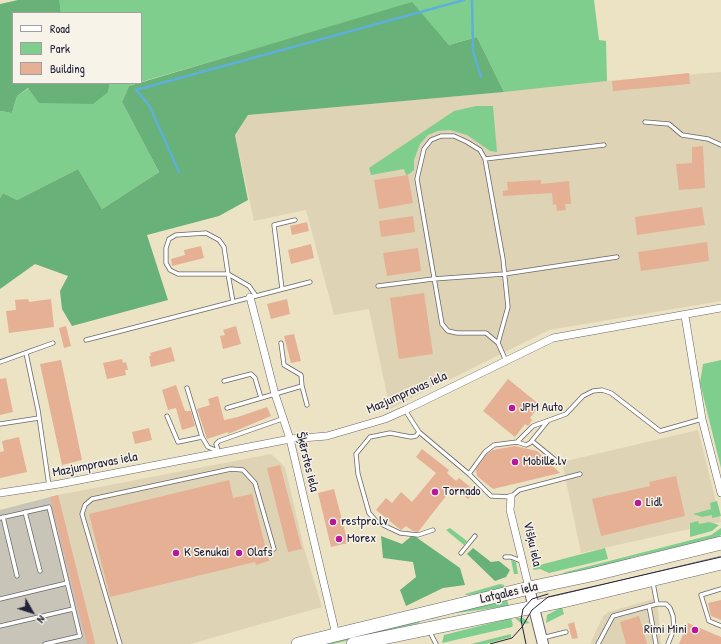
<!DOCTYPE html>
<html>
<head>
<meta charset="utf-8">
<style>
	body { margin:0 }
	#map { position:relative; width:721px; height:644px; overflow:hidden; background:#ece3c4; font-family:"Patrick Hand",sans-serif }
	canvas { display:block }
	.legend { position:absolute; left:12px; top:12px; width:130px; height:72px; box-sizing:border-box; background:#f7f3e8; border:1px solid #a29fa3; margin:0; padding:5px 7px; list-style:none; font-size:12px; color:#22223b }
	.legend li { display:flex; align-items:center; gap:8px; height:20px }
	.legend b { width:20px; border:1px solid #a29fa3 }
	.north { position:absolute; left:12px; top:592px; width:40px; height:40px; -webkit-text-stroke:3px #f7f3e8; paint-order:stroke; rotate:129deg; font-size:11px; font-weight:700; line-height:16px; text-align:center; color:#22223b }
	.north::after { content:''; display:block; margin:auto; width:14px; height:18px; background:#22223b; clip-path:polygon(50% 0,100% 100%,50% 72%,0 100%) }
</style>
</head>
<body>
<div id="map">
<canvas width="721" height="644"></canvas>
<ul class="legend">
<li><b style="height:5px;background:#fff"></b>Road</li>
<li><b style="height:11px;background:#80ce8e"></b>Park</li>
<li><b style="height:11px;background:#e5b094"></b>Building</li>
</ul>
<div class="north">N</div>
</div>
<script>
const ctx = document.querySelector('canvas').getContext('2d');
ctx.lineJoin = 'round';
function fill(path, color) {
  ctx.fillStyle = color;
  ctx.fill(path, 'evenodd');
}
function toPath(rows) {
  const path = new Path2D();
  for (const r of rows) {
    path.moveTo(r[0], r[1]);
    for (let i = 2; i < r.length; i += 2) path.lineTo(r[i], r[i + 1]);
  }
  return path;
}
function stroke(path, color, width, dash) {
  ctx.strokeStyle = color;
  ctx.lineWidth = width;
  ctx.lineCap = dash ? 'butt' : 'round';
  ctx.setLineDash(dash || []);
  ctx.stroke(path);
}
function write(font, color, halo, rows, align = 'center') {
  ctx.font = font + ' "Patrick Hand",sans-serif';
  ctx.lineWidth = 3;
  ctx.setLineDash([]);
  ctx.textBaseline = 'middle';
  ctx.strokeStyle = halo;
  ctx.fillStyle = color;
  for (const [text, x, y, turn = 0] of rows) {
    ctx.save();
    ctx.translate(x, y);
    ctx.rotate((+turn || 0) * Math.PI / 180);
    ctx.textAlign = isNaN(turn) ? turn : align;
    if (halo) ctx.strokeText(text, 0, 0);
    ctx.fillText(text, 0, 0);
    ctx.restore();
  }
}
fill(toPath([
	[721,72,721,301,549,330,447,381,444,376,438,379,440,383,390,409,369,309,334,315,306,210,254,221,235,135,248,115,504,92,607,81],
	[698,430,721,522,581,553,562,462],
	[271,454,285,467,304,548,322,607,190,644,95,644,58,495],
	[657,598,661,644,590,644,603,616,608,612]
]), '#dfd3b5');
fill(toPath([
	[58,495,95,644,0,644,0,510]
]), '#c8c4b8');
fill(toPath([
	[43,0,594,0,599,40,606,41,607,81,504,92,477,37,449,45,412,3,141,82,141,13,61,13,60,7],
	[110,83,138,83,129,86,122,102,159,172,102,209,78,169,17,200,3,193,0,198,0,111,12,113,17,96,29,88,108,92],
	[476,106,493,106,497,152,490,151,467,135,450,130,438,131,428,135,420,144,414,160,414,170,409,174,406,175,404,169,371,175,369,168,454,111],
	[721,360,721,468,700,383,703,364],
	[717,501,721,516,712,518,712,515,702,517,693,514,711,509,710,503],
	[698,521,699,524,709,522,719,525,712,531,690,537,690,523],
	[450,528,467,541,464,545,446,530],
	[721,528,721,535,717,538,630,558,630,560,559,575,566,572,711,535],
	[605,548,608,559,549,573,540,569,534,570,532,567],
	[511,560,516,562,518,574,514,574],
	[500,584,504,585,505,590,491,593,466,595,465,594],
	[506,597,509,606,449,614,432,619,431,618],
	[562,607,564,614,546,623,547,615],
	[511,618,513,625,512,627,442,643,444,635],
	[515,618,523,618,530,623,522,624],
	[419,621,419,623,333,644,318,644],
	[511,634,511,637,486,644,471,644]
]), '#80ce8e');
fill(toPath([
	[18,0,59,0,61,13,13,13,13,83,110,83,108,92,93,104,39,103,28,88,17,96,12,113,0,111,0,4],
	[412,2,449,45,477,37,504,92,248,115,235,135,248,200,219,216,147,235,168,300,72,326,62,309,60,291,68,276,35,264,0,289,0,198,3,193,17,200,78,169,102,209,159,172,122,102,129,86],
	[413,535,460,568,465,585,443,588,406,606,400,590,416,577,413,562,383,558,381,536,402,544],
	[473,548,491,562,499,561,510,570,506,577,495,581,467,554]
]), '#68b179');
stroke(toPath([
	[472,0,473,51,481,77],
	[179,172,149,105,136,90,464,0]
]), '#5eafd9', 2.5);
fill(toPath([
	[689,73,690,84,613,91,612,81],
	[703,146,705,188,679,190,676,164,692,163,692,147],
	[408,175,413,203,379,209,374,180],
	[541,180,541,184,569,181,571,204,565,204,566,210,557,211,556,204,553,205,552,193,503,196,503,191,508,190,507,182],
	[702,207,705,225,637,235,635,217],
	[413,216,415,232,381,237,379,221],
	[307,222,309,231,292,235,290,226],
	[707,242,709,261,641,271,638,252],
	[311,244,314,258,291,264,288,250],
	[201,246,204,258,172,266,171,259,185,255,184,250],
	[418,248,421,271,387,276,383,253],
	[424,293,433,354,399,359,390,298],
	[28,299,29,302,51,299,54,327,9,333,6,311,16,310,15,300],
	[287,299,290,314,271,319,267,304],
	[66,326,71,346,64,348,59,328],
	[236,326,241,344,223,349,220,336,225,335,223,330],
	[294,334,301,361,291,363,284,336],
	[171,347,175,361,151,367,149,356,151,356,150,353],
	[122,359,123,363,126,362,128,370,125,370,126,375,107,379,103,363],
	[61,360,82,460,62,465,40,364],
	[6,378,13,412,0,415,0,379],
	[508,379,540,405,530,418,532,420,528,426,525,424,515,437,483,411],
	[176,385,185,411,191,411,195,426,182,430,176,408,168,410,162,390],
	[218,396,224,420,238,417,267,407,271,416,228,434,228,432,207,439,197,409,210,405,208,399],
	[149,428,152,440,135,444,132,432],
	[19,437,27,472,0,478,0,452,4,451,2,441],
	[515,446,537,451,560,473,493,489,477,476,476,469,487,454,493,450],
	[422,449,449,470,447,473,456,481,459,478,475,491,468,499,453,487,418,532,413,531,406,526,401,530,376,510,386,498,392,503,401,492,412,502,436,473,416,457],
	[280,465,302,549,288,552,267,468],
	[676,476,685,516,601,536,592,499,650,486,649,482],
	[229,480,233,498,252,494,269,561,256,565,255,562,110,597,89,514],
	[334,489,348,543,331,547,318,493],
	[58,495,94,639,95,644,87,644,50,497],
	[721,600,721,620,711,616,708,603],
	[639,616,647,644,626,644,620,622],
	[574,622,578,638,572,639,568,624],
	[688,623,721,637,721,644,679,644]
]), '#e5b094');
const lane = toPath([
	[645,122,669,124,682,135,708,139,721,145],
	[485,159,604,145],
	[378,286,433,279,504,274,617,257],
	[282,289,274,225,295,220],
	[233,302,228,274,224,247,219,240,206,233,176,235,169,239,166,248,166,263,170,270,178,274,228,274,249,286,256,296],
	[86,340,310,282],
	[281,343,284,365,301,375,302,386],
	[498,343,486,333,457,333,448,331,442,324,417,179,424,149,431,140,441,136,454,136,467,142,480,150,485,159,503,259,508,307,498,343,506,361],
	[26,353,38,410,49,486],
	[0,362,53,343],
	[224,381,251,374,255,378,261,398],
	[187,388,202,437,208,447,218,451],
	[227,408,302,386,307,405],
	[405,410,419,432,469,474],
	[167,416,178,442,202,437],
	[0,424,39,418],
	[419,432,416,436,411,437,390,433,370,437,356,454,358,474,369,513,377,522,400,533,418,535,433,530],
	[532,441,559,463],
	[517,442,526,445,530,443,547,422],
	[219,453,216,444,219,441,282,419],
	[580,474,519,490,511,497,491,496,469,474,485,452,494,445,517,442,533,426,566,414,583,396,593,391,602,390,611,393,660,431,702,419],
	[25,512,40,571],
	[3,517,17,576],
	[0,518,49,507,80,636,45,644],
	[461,553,475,536],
	[505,557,511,557,521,561],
	[653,583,657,604],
	[721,589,701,595,709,621,721,626],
	[0,599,67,583],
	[649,606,656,644],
	[0,626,73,609],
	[430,632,436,644],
	[542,638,566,632],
	[120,644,82,514,85,505,92,499,231,469,243,470,255,483,274,549],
	[598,644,613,616,657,604,666,604,670,608,673,616,674,629,668,644]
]);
const street = toPath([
	[250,297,275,394,290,439,336,635],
	[685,316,702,419,721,493],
	[0,493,59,484,290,439,327,436,385,419,405,410,553,338,721,308],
	[511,497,510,510,529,588]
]);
const secondary = toPath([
	[529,588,543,644]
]);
const highway = toPath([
	[298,644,529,588,591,575,721,543],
	[353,644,563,601,721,563]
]);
stroke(lane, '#69666b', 5);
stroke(street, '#69666b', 8);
stroke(secondary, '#69666b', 12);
stroke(highway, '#69666b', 14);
stroke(lane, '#fff', 3.5);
stroke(street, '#fff', 7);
stroke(secondary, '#fff', 10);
stroke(highway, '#fff', 13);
stroke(toPath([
	[490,644,512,638,522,627,532,610,548,597,721,557],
	[526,644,521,620,523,609,532,599,548,594]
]), '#22223b', 1);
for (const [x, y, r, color] of [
	[512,408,4,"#b5179e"],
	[515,462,4,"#b5179e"],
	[435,492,4,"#b5179e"],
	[638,503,4,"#b5179e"],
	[333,522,4,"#b5179e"],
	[339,539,4,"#b5179e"],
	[176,553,4,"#b5179e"],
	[239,553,4,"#b5179e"],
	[695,630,4,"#b5179e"]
]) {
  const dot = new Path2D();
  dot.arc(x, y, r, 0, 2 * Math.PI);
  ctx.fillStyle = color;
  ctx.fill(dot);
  stroke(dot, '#f7f3e8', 1.5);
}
write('13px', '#22223b', '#f7f3e8', [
	["Mazjumpravas iela",407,393,-24],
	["Šķērstes iela",307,462,76],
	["Mazjumpravas iela",95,465,-11],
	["Višķu iela",532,544,77],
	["Latgales iela",509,593,-13]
]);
write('13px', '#22223b', '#f7f3e8', [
	["JPM Auto",520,408],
	["Mobille.lv",523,462],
	["Tornado",443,492],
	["Lidl",646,503],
	["restpro.lv",341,522],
	["Morex",347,539],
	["K Senukai",184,553],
	["Olafs",247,553],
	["Rimi Mini",687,630,"right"]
], 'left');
</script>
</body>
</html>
